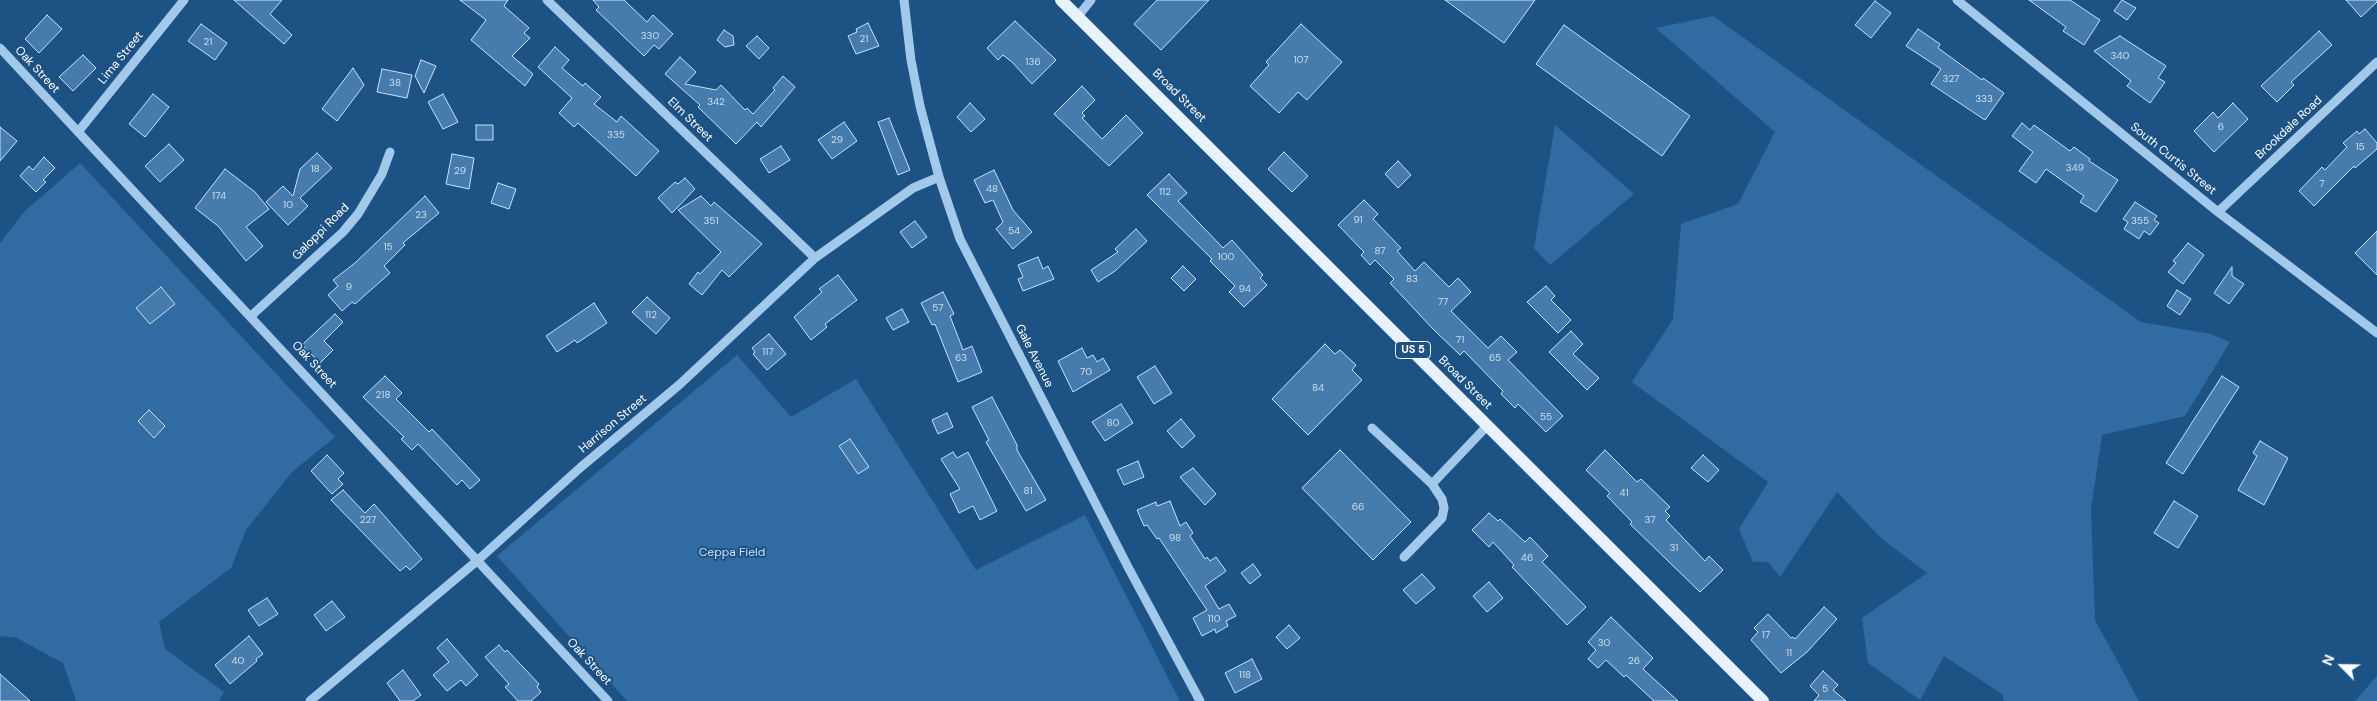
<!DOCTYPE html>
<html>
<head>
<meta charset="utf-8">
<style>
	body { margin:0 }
	#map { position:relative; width:2377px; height:701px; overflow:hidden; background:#1d5284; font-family:"DM Sans",sans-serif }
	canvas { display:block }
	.north { position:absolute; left:2317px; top:641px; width:50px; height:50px; -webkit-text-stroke:4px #1d5284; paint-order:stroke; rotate:293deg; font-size:14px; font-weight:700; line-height:20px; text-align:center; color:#fff }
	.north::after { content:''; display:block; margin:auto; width:18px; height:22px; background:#fff; clip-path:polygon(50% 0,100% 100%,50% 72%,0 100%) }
</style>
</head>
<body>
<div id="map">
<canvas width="2377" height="701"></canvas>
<div class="north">N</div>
</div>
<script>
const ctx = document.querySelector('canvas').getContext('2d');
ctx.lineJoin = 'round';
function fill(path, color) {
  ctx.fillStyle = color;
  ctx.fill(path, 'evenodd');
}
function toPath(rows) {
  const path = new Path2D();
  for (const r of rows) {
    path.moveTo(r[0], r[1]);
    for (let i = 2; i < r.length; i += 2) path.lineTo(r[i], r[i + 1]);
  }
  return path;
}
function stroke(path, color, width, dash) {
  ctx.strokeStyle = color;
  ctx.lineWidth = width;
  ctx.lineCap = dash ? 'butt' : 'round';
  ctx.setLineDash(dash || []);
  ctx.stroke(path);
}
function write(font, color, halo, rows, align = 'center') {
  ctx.font = font + ' "DM Sans",sans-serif';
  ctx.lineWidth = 4;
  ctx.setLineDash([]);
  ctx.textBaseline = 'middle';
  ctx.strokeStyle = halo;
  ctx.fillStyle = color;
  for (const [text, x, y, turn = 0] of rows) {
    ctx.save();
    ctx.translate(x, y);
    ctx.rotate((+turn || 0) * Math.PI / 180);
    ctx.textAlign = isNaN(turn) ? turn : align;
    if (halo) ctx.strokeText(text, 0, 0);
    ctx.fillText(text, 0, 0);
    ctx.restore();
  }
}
fill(toPath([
	[1713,16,2141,322,2211,334,2230,342,2185,416,2102,435,2091,509,2095,620,2139,701,2004,701,2002,694,1944,656,1920,700,1868,663,1862,618,1927,573,1882,539,1837,492,1780,577,1768,562,1753,562,1739,529,1768,482,1632,382,1673,319,1681,224,1738,204,1775,132,1656,28],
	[1555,125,1634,194,1550,265,1534,248],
	[80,163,335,437,292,472,246,530,231,568,159,622,165,649,224,692,219,701,76,701,63,663,17,638,0,636,0,243,24,212],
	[737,355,791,417,856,379,976,570,1085,515,1180,701,627,701,497,556],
	[2377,676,2377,701,2355,701]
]), '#306ca2');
const building = toPath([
	[234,0,282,0,270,14,292,35,284,44,234,0],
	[460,0,508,0,504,6,529,28,524,33,530,38,512,56,533,74,525,86,471,40,486,20,460,0],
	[593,0,624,0,647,22,653,15,673,34,659,49,654,45,644,56,596,10,599,7,593,0],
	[1157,0,1209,0,1161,50,1134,24,1157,0],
	[1445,0,1535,0,1504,43,1445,0],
	[2029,0,2070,0,2100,20,2084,45,2063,31,2066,27,2029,0],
	[2122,0,2136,8,2127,20,2114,11,2122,0],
	[2346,0,2377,0,2377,2,2361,17,2346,0],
	[1875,1,1891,13,1871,38,1855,25,1875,1],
	[47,15,62,29,39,53,25,39,47,15],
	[1015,21,1056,60,1032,84,1012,62,1003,55,998,60,987,48,1015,21],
	[868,23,879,46,856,54,848,36,857,32,856,29,868,23],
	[201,24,227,43,215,60,188,41,201,24],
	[1301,24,1342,62,1307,100,1298,92,1279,113,1250,86,1269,65,1266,62,1301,24],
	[1564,25,1690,116,1662,156,1536,64,1564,25],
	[1918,29,1940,44,1938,48,1982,80,1983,78,2004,93,1985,120,1931,84,1941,69,1906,46,1918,29],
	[724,30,733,36,734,45,725,47,717,40,724,30],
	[2319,31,2332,45,2291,82,2294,85,2277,102,2261,86,2319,31],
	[757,36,769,48,759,59,746,46,757,36],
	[2120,36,2166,66,2158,78,2165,82,2150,103,2127,86,2131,81,2094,51,2120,36],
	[555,47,569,60,562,68,583,86,585,83,601,97,594,104,617,122,621,116,659,151,636,176,578,123,574,127,559,113,572,98,538,67,555,47],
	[83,55,96,68,73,91,59,77,83,55],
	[680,57,696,72,685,84,716,90,721,85,745,110,747,108,753,114,775,90,773,88,783,76,795,87,761,127,757,122,736,144,698,107,700,105,665,74,680,57],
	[421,60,436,66,424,93,415,76,421,60],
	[353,68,364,85,337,121,322,109,353,68],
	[382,69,412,75,407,98,377,92,382,69],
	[1082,86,1095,100,1082,113,1085,116,1082,118,1102,139,1126,115,1143,133,1109,166,1054,114,1082,86],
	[153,94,169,107,145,137,129,124,153,94],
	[443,94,458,122,443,129,428,102,443,94],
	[970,103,985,119,971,132,957,117,970,103],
	[2233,103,2248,119,2214,152,2194,131,2213,112,2218,118,2233,103],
	[889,118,910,170,898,175,878,122,889,118],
	[844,122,857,141,832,159,818,140,844,122],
	[2022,123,2030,130,2034,125,2070,151,2074,147,2090,159,2089,161,2118,180,2096,212,2080,202,2084,196,2046,169,2036,183,2019,171,2033,152,2012,136,2022,123],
	[476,125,493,125,493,140,476,140,476,125],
	[0,127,17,141,0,161,0,127],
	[2365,129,2377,143,2377,149,2355,168,2354,166,2314,206,2299,191,2322,167,2325,170,2347,147,2343,143,2357,131,2359,134,2365,129],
	[169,144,184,160,160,182,145,166,169,144],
	[781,146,790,160,769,173,760,159,781,146],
	[1284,152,1308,176,1292,192,1268,169,1284,152],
	[317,153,332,168,300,198,308,206,288,225,266,202,283,186,293,196,300,169,317,153],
	[452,154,474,158,469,189,446,184,452,154],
	[44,157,55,168,43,180,46,182,36,192,20,176,29,166,33,170,44,157],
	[1398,161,1411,175,1398,188,1385,174,1398,161],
	[225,169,255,192,269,209,246,227,263,246,246,261,218,226,195,208,225,169],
	[994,170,1013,210,1032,232,1013,249,996,229,1003,222,993,200,985,203,974,180,994,170],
	[1169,174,1187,193,1178,201,1223,248,1232,240,1263,275,1260,278,1267,285,1244,307,1229,292,1235,286,1210,261,1212,259,1147,195,1169,174],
	[685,178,695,189,672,213,658,198,675,182,678,184,685,178],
	[498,183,516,189,509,209,491,203,498,183],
	[425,196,439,213,403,243,405,245,384,266,390,273,355,304,352,302,342,311,328,295,338,286,333,280,355,263,425,196],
	[701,196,711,206,714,202,762,244,729,277,722,270,702,295,689,284,698,272,700,274,721,252,678,210,701,196],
	[1364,200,1378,214,1373,219,1401,248,1397,251,1415,271,1424,262,1449,287,1458,278,1471,292,1451,311,1488,348,1501,336,1517,352,1508,360,1563,416,1546,432,1518,404,1515,408,1501,394,1503,391,1464,351,1460,355,1433,329,1390,283,1394,279,1375,260,1370,265,1361,255,1364,252,1338,225,1364,200],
	[2135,202,2157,216,2154,220,2159,223,2150,235,2144,231,2139,239,2124,229,2128,222,2123,219,2135,202],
	[915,221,927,237,912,248,900,232,915,221],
	[1136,229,1147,241,1115,271,1098,282,1091,270,1118,252,1115,249,1136,229],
	[2377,231,2377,275,2355,253,2377,231],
	[2188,243,2204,255,2183,284,2168,272,2176,263,2173,261,2188,243],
	[1038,257,1043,269,1048,266,1054,279,1023,291,1018,279,1023,277,1018,265,1038,257],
	[1183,266,1196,279,1184,291,1171,278,1183,266],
	[2232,267,2232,276,2244,284,2229,304,2214,293,2232,267],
	[838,275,857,300,825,324,827,327,811,340,794,317,822,292,819,289,838,275],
	[1546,286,1555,296,1551,300,1571,320,1558,333,1527,302,1546,286],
	[161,287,175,304,150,324,136,308,161,287],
	[2177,290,2191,299,2180,315,2167,306,2177,290],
	[943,292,954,314,950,316,963,350,972,346,982,372,958,382,935,324,932,325,921,303,943,292],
	[647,297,670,318,656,334,632,312,647,297],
	[594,303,607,323,577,343,575,340,557,352,546,336,594,303],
	[902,309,909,322,893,330,886,318,902,309],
	[335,314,343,322,324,341,333,350,320,363,302,345,335,314],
	[1571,331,1583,344,1573,354,1599,378,1587,390,1549,352,1571,331],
	[769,334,786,354,767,370,753,354,755,352,752,348,769,334],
	[1325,344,1335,354,1340,350,1356,365,1352,370,1362,380,1308,435,1272,399,1325,344],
	[1082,348,1087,358,1093,355,1097,362,1103,358,1110,370,1073,392,1058,361,1082,348],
	[1155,366,1172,393,1154,404,1137,377,1155,366],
	[385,376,402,393,396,399,429,432,432,429,480,480,470,489,462,480,457,485,418,444,412,450,401,439,404,437,363,397,385,376],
	[2222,376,2239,387,2183,474,2166,463,2222,376],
	[992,397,1017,445,1017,450,1046,500,1026,511,986,442,989,440,972,407,992,397],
	[1121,404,1133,423,1105,441,1092,422,1121,404],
	[149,410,165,426,154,438,138,421,149,410],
	[947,413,953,427,938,434,932,420,947,413],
	[1181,419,1195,436,1182,448,1167,431,1181,419],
	[850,439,869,467,858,474,839,446,850,439],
	[2260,441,2288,458,2264,505,2238,490,2257,456,2253,453,2260,441],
	[1340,450,1411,522,1373,560,1302,488,1340,450],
	[1605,450,1637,482,1641,479,1670,507,1665,511,1670,516,1666,520,1705,561,1709,556,1723,570,1700,592,1630,524,1632,522,1607,496,1610,493,1586,470,1605,450],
	[953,452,957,458,968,452,997,511,980,520,973,506,959,513,950,494,960,489,941,459,953,452],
	[327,455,344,473,338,479,343,484,332,494,311,471,327,455],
	[1703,455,1719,470,1708,482,1691,468,1703,455],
	[1138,461,1144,477,1124,485,1117,470,1138,461],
	[1193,468,1216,494,1205,505,1180,477,1193,468],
	[343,490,365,513,374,504,422,559,410,570,406,566,400,571,331,500,343,490],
	[1170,501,1180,526,1186,522,1193,533,1190,536,1205,559,1207,557,1210,561,1216,557,1226,571,1205,586,1219,609,1229,604,1236,616,1226,621,1228,626,1216,633,1215,629,1202,636,1193,618,1207,610,1159,538,1157,539,1147,525,1144,526,1137,510,1156,502,1157,506,1170,501],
	[2174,501,2198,516,2178,548,2154,533,2174,501],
	[1489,513,1498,521,1500,519,1525,542,1530,537,1548,556,1542,562,1586,607,1567,625,1512,567,1514,565,1493,542,1489,547,1472,530,1489,513],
	[1253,564,1261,575,1250,584,1241,573,1253,564],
	[1422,574,1435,588,1416,604,1403,590,1422,574],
	[1489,582,1503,598,1487,612,1473,596,1489,582],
	[267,598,278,614,259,626,248,610,267,598],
	[332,601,345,617,326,631,314,615,332,601],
	[1824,607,1837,619,1807,652,1781,673,1751,640,1758,632,1754,628,1768,614,1791,638,1793,637,1795,639,1824,607],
	[1611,617,1653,658,1643,669,1678,701,1654,701,1626,675,1624,677,1606,660,1598,668,1588,659,1596,650,1588,642,1611,617],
	[1289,625,1300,638,1287,649,1276,637,1289,625],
	[249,636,263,654,256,659,257,661,230,684,215,665,249,636],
	[447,639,478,675,466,686,461,680,447,691,433,675,449,662,437,648,447,639],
	[499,645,505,652,507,650,539,684,537,687,541,692,531,701,518,701,505,687,509,684,485,657,499,645],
	[1252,659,1262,679,1235,693,1225,673,1252,659],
	[403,670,421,695,413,701,400,701,387,683,403,670],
	[1823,671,1838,685,1833,690,1846,701,1814,701,1819,695,1810,686,1823,671],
	[0,674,30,701,0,701,0,674]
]);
fill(building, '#457cad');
stroke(building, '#c8e1f8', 1);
stroke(toPath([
	[547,0,815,258],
	[904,0,911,60,920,106,939,177,960,239,1128,567,1200,701],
	[1957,0,2218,212,2377,333],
	[1079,15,1091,0],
	[0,48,608,701],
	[78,132,184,0],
	[2218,212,2377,62],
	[251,316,343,232,358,214,382,174,390,152],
	[1372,428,1432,484,1488,425],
	[1404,557,1442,518,1444,508,1442,499,1432,484],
	[310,701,478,560,581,467,679,385,815,258,913,188,939,177]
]), '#a3c9ea', 9);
stroke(toPath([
	[1061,0,1763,701]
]), '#e7f2fe', 12);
write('10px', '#d0deea', null, [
	["330",650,36],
	["21",864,39],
	["21",208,42],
	["340",2120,56],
	["107",1301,60],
	["136",1033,62],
	["327",1951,79],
	["38",395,83],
	["333",1984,99],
	["342",716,102],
	["6",2221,127],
	["335",616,135],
	["29",837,140],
	["15",2360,147],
	["349",2075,168],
	["18",315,169],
	["29",460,171],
	["7",2322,184],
	["48",992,189],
	["112",1165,192],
	["174",219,196],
	["10",288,205],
	["23",421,215],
	["91",1358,220],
	["351",711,221],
	["355",2140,221],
	["54",1014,231],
	["15",388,247],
	["87",1380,251],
	["100",1226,257],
	["83",1412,279],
	["9",349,287],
	["94",1245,289],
	["77",1443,302],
	["57",938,308],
	["112",651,315],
	["71",1460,340],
	["117",768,352],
	["63",961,358],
	["65",1495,358],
	["70",1086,372],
	["84",1318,388],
	["218",383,395],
	["55",1546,417],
	["80",1113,423],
	["81",1028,491],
	["41",1624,493],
	["66",1358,507],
	["227",368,520],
	["37",1650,520],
	["98",1175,538],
	["31",1674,548],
	["46",1527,558],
	["110",1214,619],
	["17",1766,635],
	["30",1604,643],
	["11",1789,653],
	["40",238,661],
	["26",1634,661],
	["118",1245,675],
	["5",1825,689]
]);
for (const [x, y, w] of [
	[1413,350,35]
]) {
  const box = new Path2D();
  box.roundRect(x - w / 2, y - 8.5, w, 17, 4);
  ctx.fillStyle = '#1d5284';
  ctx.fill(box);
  stroke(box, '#fff', 1);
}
write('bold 11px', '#fff', null, [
	["US 5",1413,350]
]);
write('12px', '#fff', '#1d5284', [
	["Lima Street",121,58,-51],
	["Oak Street",37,70,47],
	["Broad Street",1179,96,45],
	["Elm Street",690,120,44],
	["Brookdale Road",2289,128,-43],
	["South Curtis Street",2173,159,39],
	["Galoppi Road",321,232,-45],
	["Gale Avenue",1034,356,63],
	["Oak Street",314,365,47],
	["Broad Street",1465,383,45],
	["Harrison Street",613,424,-40],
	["Oak Street",589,662,47]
]);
write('12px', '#c8e1f8', '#1d5284', [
	["Ceppa Field",732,553]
]);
</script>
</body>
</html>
